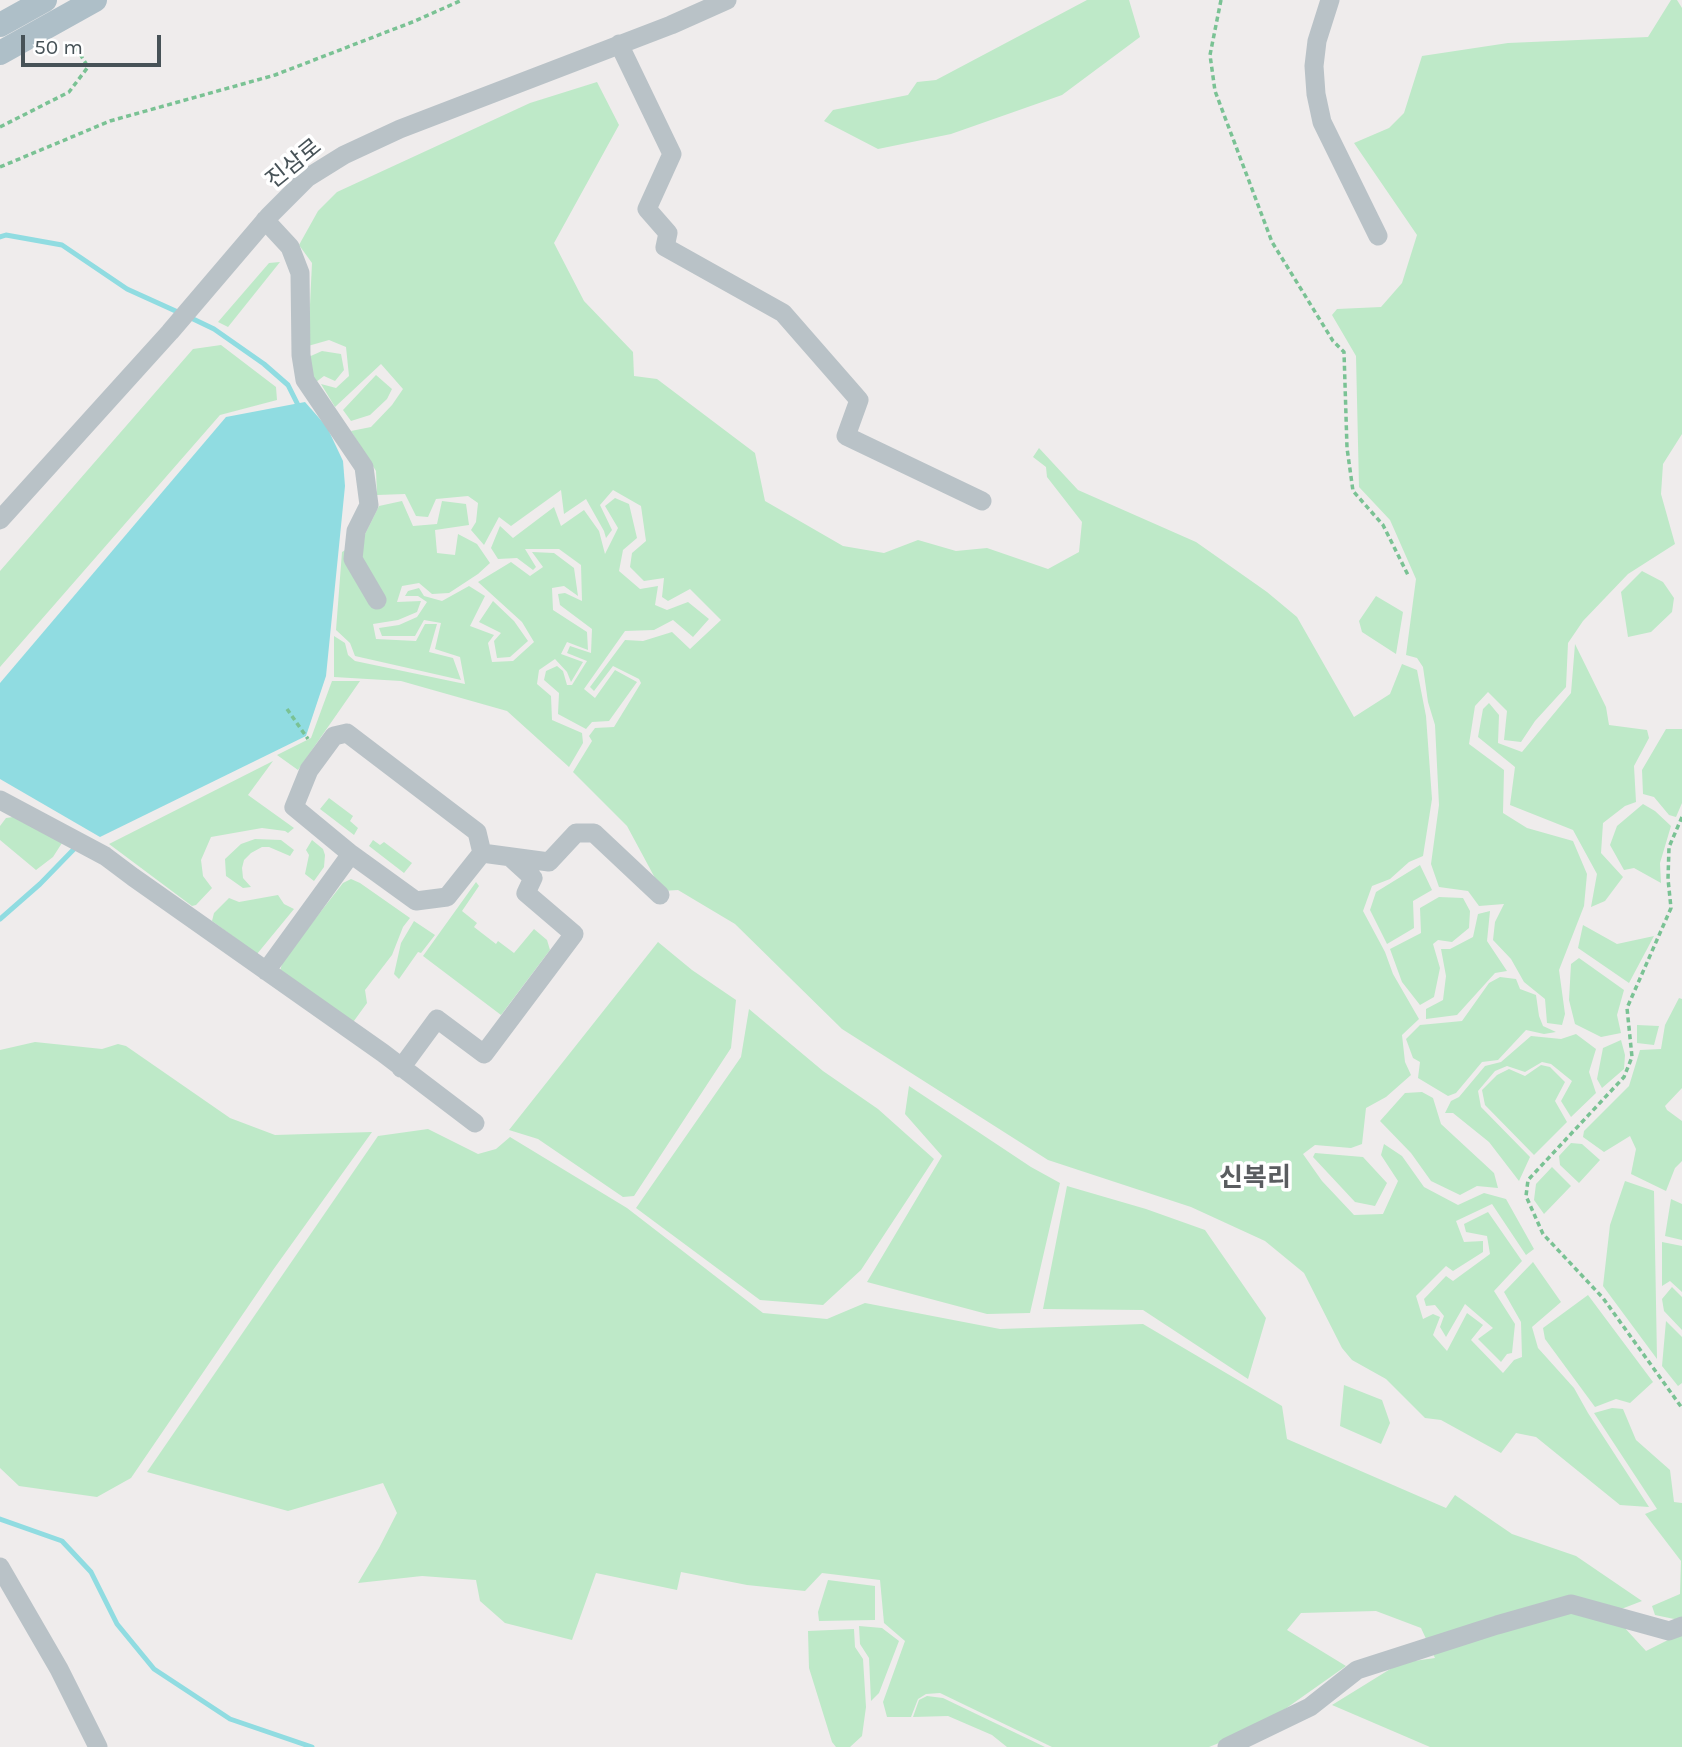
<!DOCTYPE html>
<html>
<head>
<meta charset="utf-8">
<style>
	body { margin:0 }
	#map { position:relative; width:1682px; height:1747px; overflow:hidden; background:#efecec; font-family:Karla,sans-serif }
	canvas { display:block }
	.scale { position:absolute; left:21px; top:35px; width:140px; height:32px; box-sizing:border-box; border:4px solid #475257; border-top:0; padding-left:9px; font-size:21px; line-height:24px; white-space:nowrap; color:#475257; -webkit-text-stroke:5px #fff; paint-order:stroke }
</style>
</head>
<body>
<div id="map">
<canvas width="1682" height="1747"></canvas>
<div class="scale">50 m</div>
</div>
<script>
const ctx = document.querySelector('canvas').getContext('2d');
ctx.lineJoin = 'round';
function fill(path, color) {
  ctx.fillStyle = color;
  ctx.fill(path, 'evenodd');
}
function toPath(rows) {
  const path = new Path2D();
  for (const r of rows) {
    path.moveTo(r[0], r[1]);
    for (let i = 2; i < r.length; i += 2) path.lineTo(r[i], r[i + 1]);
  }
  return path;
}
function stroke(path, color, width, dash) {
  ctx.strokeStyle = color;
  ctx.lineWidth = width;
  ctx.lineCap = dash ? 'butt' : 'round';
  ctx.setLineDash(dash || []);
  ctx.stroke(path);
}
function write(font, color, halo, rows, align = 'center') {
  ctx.font = font + ' Karla,"Noto Sans KR",sans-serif';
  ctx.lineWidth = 7;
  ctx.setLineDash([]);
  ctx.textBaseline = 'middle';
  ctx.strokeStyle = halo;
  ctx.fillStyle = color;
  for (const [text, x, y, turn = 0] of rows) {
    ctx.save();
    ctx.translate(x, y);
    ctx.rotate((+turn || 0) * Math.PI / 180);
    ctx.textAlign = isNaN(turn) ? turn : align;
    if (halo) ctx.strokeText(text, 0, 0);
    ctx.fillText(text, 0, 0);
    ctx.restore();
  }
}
fill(toPath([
	[1087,0,1129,0,1140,37,1062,95,951,134,878,149,824,121,833,110,908,95,917,82,936,80],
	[1671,0,1677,0,1682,8,1682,434,1663,464,1661,494,1675,544,1628,574,1583,621,1568,643,1566,687,1535,721,1521,742,1504,740,1507,711,1488,692,1475,706,1469,744,1504,770,1503,813,1527,828,1573,841,1587,874,1584,906,1559,970,1565,1014,1562,1025,1547,1023,1545,999,1524,982,1511,959,1493,940,1495,922,1504,904,1479,906,1468,891,1439,887,1431,864,1439,805,1435,725,1428,702,1423,667,1417,658,1406,655,1416,579,1390,520,1359,487,1356,356,1332,315,1337,309,1381,307,1402,283,1417,235,1354,143,1389,128,1404,113,1422,56,1508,43,1648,37],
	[597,82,619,125,554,243,584,301,633,352,634,376,657,379,755,453,765,501,843,546,884,553,918,540,956,551,987,548,1048,569,1079,552,1082,522,1047,477,1046,467,1033,457,1039,448,1078,490,1196,542,1267,592,1297,617,1354,717,1390,694,1402,664,1417,670,1426,716,1432,799,1423,856,1409,862,1390,879,1372,886,1363,911,1385,952,1393,974,1419,1019,1402,1035,1405,1062,1411,1075,1386,1097,1366,1108,1362,1144,1351,1148,1315,1145,1303,1154,1322,1181,1354,1215,1383,1214,1398,1181,1381,1155,1384,1144,1402,1156,1424,1187,1458,1205,1484,1193,1506,1199,1534,1249,1526,1255,1492,1204,1456,1221,1464,1242,1483,1241,1483,1252,1453,1271,1446,1266,1416,1296,1423,1319,1433,1314,1440,1317,1433,1335,1447,1351,1467,1313,1483,1325,1471,1340,1503,1373,1514,1360,1522,1357,1521,1322,1504,1292,1533,1262,1561,1302,1532,1327,1538,1348,1574,1388,1588,1413,1649,1507,1620,1505,1536,1437,1516,1433,1501,1453,1441,1420,1425,1418,1386,1379,1352,1360,1342,1348,1304,1273,1265,1241,1191,1207,1048,1160,842,1029,735,924,678,890,662,891,627,826,573,772,592,741,589,736,595,728,614,727,641,683,639,679,613,666,594,691,590,687,625,640,643,641,672,632,690,649,721,620,690,589,668,601,662,597,664,578,644,581,630,567,632,553,646,541,641,506,613,490,600,505,612,530,606,538,604,531,586,499,564,514,561,490,511,526,499,517,484,545,471,530,476,522,478,503,468,496,436,499,428,517,416,516,405,494,377,495,376,471,351,431,371,427,392,405,403,389,381,364,335,407,321,384,336,388,349,376,346,347,329,340,308,346,312,263,299,245,318,211,337,192,530,103],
	[280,262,228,327,218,322,269,263],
	[221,345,276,387,277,400,220,415,0,667,0,571,193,349],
	[322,351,341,354,344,370,335,381,324,376,316,382,304,359],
	[376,375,392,389,387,399,370,415,351,421,343,410],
	[615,498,629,504,637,538,623,550,619,571,640,589,658,586,655,605,667,610,688,602,709,619,693,637,673,620,654,630,625,631,584,689,595,698,615,670,637,682,609,721,592,722,586,729,558,714,559,693,544,680,546,671,557,666,563,671,567,685,572,685,587,661,567,653,570,646,591,653,592,629,560,605,558,594,565,593,582,601,581,565,559,549,525,549,536,567,533,570,517,558,498,559,491,548,500,526,513,538,554,507,561,526,584,510,599,531,605,554,618,528,605,506],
	[402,501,413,526,437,524,442,501,466,504,469,525,435,530,437,553,455,555,458,534,477,544,490,563,478,574,449,593,432,594,419,583,402,586,397,602,421,601,417,612,398,620,373,624,376,639,416,641,425,624,437,624,429,652,453,658,461,680,355,656,350,643,336,630,342,552,362,540,379,506],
	[532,552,554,553,574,568,578,596,564,586,552,588,553,610,587,632,588,650,567,642,561,654,583,662,571,682,567,672,555,659,539,670,537,684,551,696,552,720,582,733,583,743,569,767,507,711,401,681,334,677,334,636,345,643,348,655,355,661,465,684,460,657,435,649,441,623,424,620,415,636,382,636,379,628,399,625,417,617,427,602,418,596,405,596,408,591,419,588,424,596,442,601,469,586,485,596,470,626,494,635,488,643,492,662,513,661,534,642,522,622,478,582,511,562,530,576,543,567],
	[1642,571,1663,582,1674,598,1672,612,1651,632,1628,637,1621,592],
	[1376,596,1403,612,1396,654,1362,632,1359,621],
	[493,601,514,621,528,641,510,657,497,658,494,641,501,633,479,622],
	[1575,644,1606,707,1609,725,1647,730,1649,738,1634,766,1636,802,1625,806,1603,823,1601,853,1623,877,1605,901,1591,907,1597,874,1573,830,1510,805,1515,767,1478,737,1483,709,1489,703,1499,715,1498,743,1522,752,1571,693],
	[332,681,360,681,298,770,277,755,311,738],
	[1666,729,1682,729,1682,803,1676,817,1669,815,1654,797,1643,794,1642,770],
	[273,761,248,795,294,828,288,833,285,831,262,828,211,837,201,860,203,876,212,888,196,905,192,906,109,844],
	[329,798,353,816,350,821,358,828,354,835,320,809],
	[1643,804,1655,811,1671,826,1660,863,1661,883,1634,868,1624,870,1610,845,1617,826],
	[13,817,62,843,53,857,36,870,0,840,0,826,6,818],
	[255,839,281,840,294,850,290,856,269,847,262,847,251,853,244,860,242,868,243,878,251,887,243,888,226,876,225,859,241,844],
	[312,840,323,849,325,855,324,867,314,881,305,874,309,855,306,850],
	[373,840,380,845,384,842,412,863,404,873,369,846],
	[1420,865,1432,890,1413,901,1414,928,1387,944,1370,910,1376,892],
	[351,879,360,883,410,918,403,927,392,955,365,990,367,1003,351,1025,280,971,283,960,343,883],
	[476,882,479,886,462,911,477,923,474,927,496,944,498,941,514,953,534,929,547,940,550,950,501,1015,423,956],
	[278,895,284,904,294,909,257,954,212,921,214,913,229,898,239,902],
	[1439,897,1463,898,1470,911,1469,928,1452,942,1438,940,1433,944,1440,968,1434,997,1420,1005,1402,982,1390,949,1421,933,1420,908],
	[1490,911,1487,941,1507,971,1495,973,1457,1015,1426,1019,1426,1009,1443,1000,1446,976,1441,949,1450,949,1473,937,1478,914],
	[414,921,435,935,421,953,418,952,399,979,394,974,401,943],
	[1583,925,1617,944,1654,936,1629,983,1578,948],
	[658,942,692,970,736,1000,731,1048,634,1196,623,1197,538,1139,509,1130],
	[1579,958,1624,990,1617,1015,1621,1033,1601,1037,1575,1024,1569,1000,1571,964],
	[1500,977,1516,979,1520,989,1536,995,1539,1016,1543,1026,1556,1032,1544,1034,1526,1030,1498,1060,1482,1062,1456,1093,1448,1096,1418,1078,1420,1062,1413,1058,1406,1039,1420,1025,1462,1021,1489,983],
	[1679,998,1682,999,1682,1088,1665,1106,1667,1110,1682,1121,1682,1161,1675,1168,1666,1191,1631,1174,1636,1149,1630,1136,1604,1152,1583,1137,1584,1131,1629,1086,1640,1050,1661,1049,1665,1025],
	[749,1009,823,1071,878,1109,934,1159,861,1270,823,1305,760,1300,636,1208,741,1057],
	[1637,1025,1659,1026,1654,1045,1637,1043],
	[1576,1034,1596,1049,1589,1072,1596,1093,1571,1117,1561,1101,1572,1081,1551,1064,1542,1062,1525,1072,1507,1066,1495,1071,1478,1091,1481,1107,1530,1157,1519,1181,1489,1142,1453,1113,1445,1113,1451,1101,1459,1097,1485,1066,1501,1062,1531,1036,1561,1039],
	[1621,1040,1625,1055,1624,1069,1602,1088,1597,1079,1603,1048],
	[35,1042,102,1049,118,1044,126,1046,230,1118,275,1135,372,1132,273,1270,131,1478,97,1497,19,1486,0,1468,0,1050],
	[1541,1065,1550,1067,1565,1082,1555,1101,1567,1122,1534,1155,1485,1105,1482,1090,1497,1075,1509,1069,1525,1076],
	[909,1086,1031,1167,1060,1183,1030,1313,987,1314,867,1282,942,1156,905,1114],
	[1422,1092,1433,1098,1441,1124,1494,1173,1498,1188,1477,1186,1460,1195,1431,1181,1411,1153,1380,1121,1405,1093],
	[428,1129,478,1154,496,1149,510,1137,627,1208,763,1313,827,1319,865,1303,1000,1329,1143,1324,1282,1406,1287,1439,1446,1508,1455,1495,1512,1534,1576,1556,1642,1601,1611,1613,1646,1651,1682,1633,1682,1747,1430,1747,1332,1705,1400,1663,1435,1658,1421,1628,1376,1611,1301,1613,1287,1630,1346,1666,1261,1726,1209,1747,1052,1747,940,1693,926,1694,918,1699,911,1717,887,1717,883,1702,905,1641,884,1623,880,1580,822,1573,805,1591,747,1585,681,1572,677,1590,596,1573,572,1640,505,1623,480,1601,476,1580,422,1576,358,1583,379,1548,397,1513,383,1483,288,1511,147,1472,378,1136],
	[1571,1143,1582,1144,1600,1160,1579,1183,1560,1165,1559,1156],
	[1315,1153,1363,1157,1387,1183,1375,1206,1355,1202,1313,1157],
	[1552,1167,1571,1186,1544,1214,1534,1200,1536,1184],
	[1625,1181,1654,1191,1657,1359,1603,1286,1610,1225],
	[1067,1186,1146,1209,1205,1230,1266,1318,1248,1379,1143,1310,1043,1309],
	[1671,1199,1682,1204,1682,1240,1665,1236],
	[1488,1212,1522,1261,1494,1291,1515,1324,1512,1353,1507,1354,1501,1362,1478,1339,1493,1328,1465,1304,1446,1337,1440,1327,1444,1316,1435,1305,1426,1306,1424,1299,1446,1276,1453,1281,1490,1254,1487,1236,1466,1232,1464,1224],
	[1662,1242,1682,1246,1682,1292,1670,1281,1662,1286],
	[1672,1287,1682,1297,1682,1330,1664,1311,1662,1299],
	[1588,1295,1653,1382,1630,1403,1616,1399,1595,1407,1545,1339,1543,1328],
	[1666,1321,1682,1337,1682,1383,1678,1386,1662,1366],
	[1344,1385,1382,1400,1390,1423,1381,1444,1340,1426],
	[1612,1408,1623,1409,1636,1440,1670,1470,1674,1502,1682,1503,1682,1618,1679,1620,1655,1615,1652,1606,1680,1594,1681,1561,1645,1514,1657,1509,1594,1413],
	[828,1580,875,1586,875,1620,819,1621,818,1612],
	[859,1626,882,1628,899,1641,879,1693,871,1701,869,1658,860,1644],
	[854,1629,855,1647,863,1659,866,1707,862,1736,850,1747,836,1747,832,1742,809,1668,808,1631],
	[927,1696,943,1698,1045,1747,1007,1747,992,1735,948,1716,913,1717,919,1700]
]), '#bee9c8');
fill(toPath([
	[305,402,327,427,343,461,345,486,326,676,306,736,100,837,0,779,0,683,226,417]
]), '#90dce1');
stroke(toPath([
	[0,237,6,235,62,245,127,289,180,313],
	[189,317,214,329,264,364,288,385,300,409],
	[0,919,40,884,76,847],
	[0,1519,62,1541,91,1572,117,1624,154,1669,230,1719,312,1747]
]), '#90dce1', 5);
stroke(toPath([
	[1221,0,1210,55,1215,91,1272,242,1333,341,1344,352,1347,448,1353,491,1383,525,1409,577],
	[0,127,69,92,88,67,74,44],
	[0,167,110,121,275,75,415,21,462,0],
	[287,709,308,739],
	[1682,817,1669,847,1668,879,1671,908,1627,1008,1632,1057,1624,1077,1528,1180,1526,1196,1543,1234,1603,1298,1682,1408]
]), '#7ac294', 3.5, [5, 3.5]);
stroke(toPath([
	[1330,0,1317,41,1314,66,1316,94,1322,122,1378,236],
	[619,44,672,154,647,209,668,233,665,247,783,313,859,400,846,436,982,501],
	[265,220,290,247,300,273,301,355,305,380,364,467,369,505,356,531,353,559,377,600],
	[0,520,170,332,269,216,307,178,344,155,400,129,671,25,727,0],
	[347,733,477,832,482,853,447,897,416,901,351,854,294,807,309,770,334,736,347,733],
	[0,800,105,856,133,877,383,1053,475,1123],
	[482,853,549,862,576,833,594,833,660,895],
	[266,971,351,854],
	[401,1068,437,1019,484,1054,574,934,526,893,533,878,510,857],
	[0,1567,59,1669,98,1747],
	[1227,1747,1310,1707,1357,1670,1497,1625,1571,1604,1669,1631,1682,1626]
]), '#b9c2c7', 19);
stroke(toPath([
	[0,25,45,0],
	[0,53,95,0]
]), '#aebfc8', 24);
write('23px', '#475257', '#fff', [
	["진삼로",294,164,-39]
]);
write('bold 26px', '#5a5d60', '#fff', [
	["신복리",1255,1179]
]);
</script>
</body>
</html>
